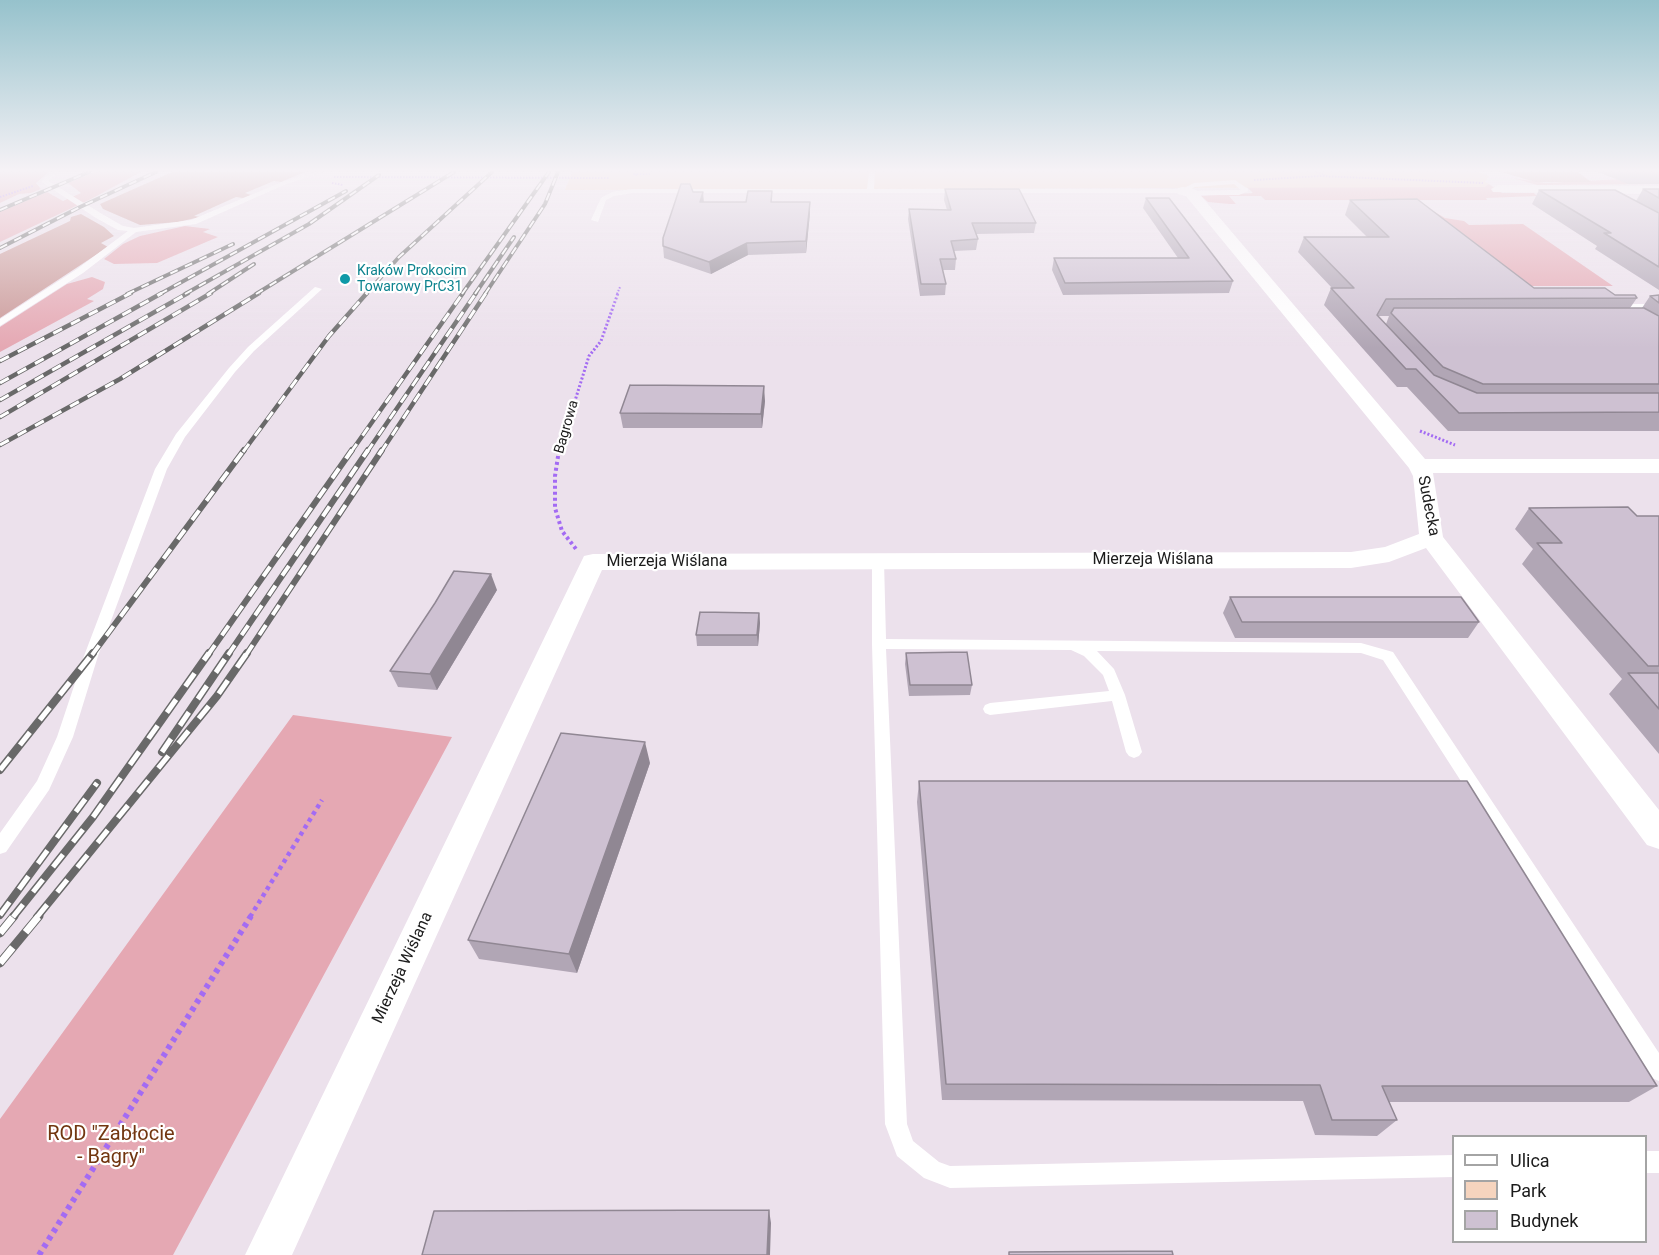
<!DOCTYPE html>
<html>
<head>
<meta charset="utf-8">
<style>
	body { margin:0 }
	#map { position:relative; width:1659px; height:1255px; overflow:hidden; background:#ece1ec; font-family:Roboto,sans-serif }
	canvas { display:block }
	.legend { position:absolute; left:1452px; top:1135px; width:195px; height:108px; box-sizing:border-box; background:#fff; border:2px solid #a4a4a4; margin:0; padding:8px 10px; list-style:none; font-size:18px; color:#1b1b1b }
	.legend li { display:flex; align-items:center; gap:12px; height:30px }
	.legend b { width:30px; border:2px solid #a4a4a4 }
</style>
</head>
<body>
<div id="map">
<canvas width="1659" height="1255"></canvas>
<ul class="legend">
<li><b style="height:8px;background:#fff"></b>Ulica</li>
<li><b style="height:16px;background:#f6d4be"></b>Park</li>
<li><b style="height:16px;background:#cec1d2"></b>Budynek</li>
</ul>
</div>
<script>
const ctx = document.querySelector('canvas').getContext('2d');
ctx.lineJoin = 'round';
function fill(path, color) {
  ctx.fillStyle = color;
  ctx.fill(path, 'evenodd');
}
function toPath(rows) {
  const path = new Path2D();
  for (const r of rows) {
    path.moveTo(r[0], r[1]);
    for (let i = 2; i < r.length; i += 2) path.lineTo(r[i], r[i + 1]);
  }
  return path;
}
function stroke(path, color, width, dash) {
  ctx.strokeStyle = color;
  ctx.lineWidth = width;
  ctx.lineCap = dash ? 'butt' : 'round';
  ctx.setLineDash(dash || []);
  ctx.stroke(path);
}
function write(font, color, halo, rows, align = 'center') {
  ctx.font = font + ' Roboto,sans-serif';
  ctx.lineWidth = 4.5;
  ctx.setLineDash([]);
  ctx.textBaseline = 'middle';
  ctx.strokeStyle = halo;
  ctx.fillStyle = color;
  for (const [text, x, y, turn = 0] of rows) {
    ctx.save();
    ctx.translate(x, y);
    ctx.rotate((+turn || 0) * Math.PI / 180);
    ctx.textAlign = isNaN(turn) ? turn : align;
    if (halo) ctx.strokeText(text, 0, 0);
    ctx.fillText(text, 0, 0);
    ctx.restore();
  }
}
fill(toPath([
	[0,172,49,172,36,183,41,189,31,193,19,194,0,203],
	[94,172,141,172,91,199,0,242,0,212,47,192,63,201,81,193,68,183],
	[1513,178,1546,183,1622,179,1659,184,1537,185],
	[1409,181,1489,184,1502,193,1534,193,1537,196,1486,198,1487,200,1265,200,1261,196,1229,196,1236,204,1229,204,1208,202,1201,196,1253,193,1242,182],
	[1410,212,1435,212,1445,218,1464,221,1469,225,1523,224,1613,286,1505,286],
	[185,226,210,229,203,232,218,237,157,263,114,264,104,259,123,244,140,236],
	[92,277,105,282,103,289,87,299,94,301,0,352,0,327,67,284],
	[293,715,452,737,173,1255,0,1255,0,1119]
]), '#e5a8b3');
fill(toPath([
	[172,172,305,172,281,182,274,181,245,193,251,195,243,198,236,197,194,216,200,217,178,222,140,225,103,209,100,204],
	[1501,172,1578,172,1591,182,1535,182],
	[81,214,104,227,114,236,101,243,108,247,0,318,0,254,70,221,71,217]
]), '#ca9897');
fill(toPath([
	[572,172,1479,172,1489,176,1485,182,1489,184,1485,187,565,190]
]), '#f6d4be');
stroke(toPath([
	[1316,172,1325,175],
	[637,175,634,174,650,174],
	[334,177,609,178],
	[1254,180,1320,176,1483,183],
	[332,183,343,185],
	[0,197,33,186],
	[617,294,620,287]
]), '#a36bf3', 2, [1.5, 1.5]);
stroke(toPath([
	[1420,431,1455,445],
	[559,452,589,356,601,341,618,293]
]), '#a36bf3', 3, [2, 2]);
stroke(toPath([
	[559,450,555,476,555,508,562,531,576,549]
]), '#a36bf3', 4, [3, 3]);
stroke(toPath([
	[250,917,322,800]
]), '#a36bf3', 4.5, [4, 4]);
stroke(toPath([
	[39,1255,251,916]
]), '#a36bf3', 6, [4.5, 4.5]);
fill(toPath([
	[51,172,58,172,48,181,102,214,123,226,134,228,191,220,282,182,313,172,323,172,286,184,196,224,136,232,83,273,0,326,0,319,77,269,128,231,118,230,96,218,42,182,42,180,51,172],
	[869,172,875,172,874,189,962,189,965,191,962,193,632,193,614,196,606,200,598,222,591,220,601,198,612,192,632,189,867,189,869,172],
	[1235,180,1248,189,1248,191,1239,195,1191,195,1188,193,1191,191,1241,190,1234,184,1195,187,1183,193,1002,193,999,191,1002,189,1182,189,1194,183,1235,180],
	[315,287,322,289,254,351,235,372,185,437,167,469,98,656,73,737,49,790,6,852,0,854,0,833,37,781,57,737,84,656,155,469,176,434,229,368,248,347,315,287],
	[1659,304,1659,310,1635,310,1640,320,1636,323,1633,322,1625,307,1629,304,1659,304],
	[878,557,884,561,886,639,1361,643,1393,652,1659,1053,1659,1081,1652,1078,1383,660,1361,653,1097,651,1114,669,1125,695,1142,752,1139,756,1134,758,1129,756,1126,752,1112,701,990,715,985,713,983,709,985,705,990,703,1109,691,1103,675,1084,656,1071,650,886,649,907,1124,913,1141,939,1162,950,1166,1454,1155,1454,1177,950,1188,924,1178,897,1156,885,1124,872,644,872,561,878,557],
	[1646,1151,1659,1151,1659,1173,1646,1173,1646,1151]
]), '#fff');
fill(toPath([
	[1498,185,1659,186,1659,194,1493,192,1491,189,1498,185],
	[1183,187,1196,190,1425,459,1659,459,1659,473,1433,473,1443,537,1659,810,1659,849,1647,845,1426,548,1389,562,1351,568,602,570,292,1255,245,1255,584,556,593,554,1351,552,1385,547,1419,534,1413,476,1409,468,1186,196,1178,194,1176,191,1178,188,1183,187]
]), '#fff');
const railFar4 = toPath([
	[0,210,89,172],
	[0,248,80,207,156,172],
	[127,294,233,244],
	[160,294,346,191],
	[185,294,309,224,379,175],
	[208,294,254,264],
	[256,294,454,172],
	[366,294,399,257,492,172],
	[462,294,549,172],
	[475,294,514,237],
	[485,294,545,204,558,172]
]);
const railFar3 = toPath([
	[0,361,131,293],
	[0,383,162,293],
	[0,400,188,293],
	[0,417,211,293],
	[0,445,120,379,259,293],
	[243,452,329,336,367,293],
	[351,452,463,293],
	[367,452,476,293],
	[381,452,486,293]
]);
const railFar2 = toPath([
	[92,655,244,450],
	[208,655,352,450],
	[228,655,368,450],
	[246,655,382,450]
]);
const railFar1 = toPath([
	[162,752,229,653],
	[0,770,93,653],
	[0,915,97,783],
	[13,917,93,817,209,653],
	[37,917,217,696,247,653]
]);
const rail = toPath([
	[0,933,14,916],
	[0,963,39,916]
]);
stroke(railFar4, '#696969', 4);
stroke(railFar3, '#696969', 4.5);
stroke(railFar2, '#696969', 6);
stroke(railFar1, '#696969', 8);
stroke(rail, '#696969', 9);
stroke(railFar4, '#fff', 2, [8]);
stroke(railFar3, '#fff', 3, [10]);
stroke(railFar2, '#fff', 4, [12]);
stroke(railFar1, '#fff', 5, [16]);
stroke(rail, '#fff', 7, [20]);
fill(toPath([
	[1598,172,1659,172,1659,184,1628,184],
	[945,189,1036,223,1034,233,976,234,978,239,976,250,954,251,956,259,955,270,942,270,946,284,945,295,920,296,908,219,909,209,947,210,944,200],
	[1643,189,1659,189,1659,290,1595,249,1597,246,1532,204,1539,190,1636,201],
	[772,191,772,202,810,213,806,253,748,255,711,274,664,258,663,246,693,192,704,202,746,202],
	[1146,198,1233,281,1229,293,1063,295,1052,270,1054,258,1178,258,1143,208],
	[1350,200,1534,288,1615,295,1637,298,1630,308,1642,308,1650,296,1659,295,1659,431,1448,431,1407,387,1397,387,1324,305,1331,288,1332,288,1298,252,1304,237,1367,237,1345,215],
	[1378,316,1389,316,1386,324],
	[765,401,762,428,623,428,620,413],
	[1529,508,1637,516,1659,516,1659,754,1609,694,1622,679,1522,564,1533,549,1515,529],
	[497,590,437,690,398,687,390,671,435,603],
	[1230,597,1479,622,1468,638,1235,638,1223,613],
	[759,613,760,623,758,646,697,646,696,635],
	[906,653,972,685,970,695,909,696,905,664],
	[650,763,577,973,479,959,468,940],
	[919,781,1657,1086,1629,1102,1389,1102,1397,1120,1377,1136,1315,1135,1303,1101,942,1100,917,802]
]), '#b1a6b5');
fill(toPath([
	[703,192,704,203,700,202],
	[810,202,810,213,806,253,806,241],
	[747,243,748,255,711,274,709,262],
	[764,386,765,401,762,428,761,414],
	[491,574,497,590,437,690,430,674],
	[759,613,760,623,758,646,757,635],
	[645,742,650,763,577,973,569,954],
	[769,1210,771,1223,770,1255,767,1255]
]), '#908793');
const building = toPath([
	[681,184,690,184,693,192,703,192,700,202,746,202,748,191,772,191,771,202,810,202,806,241,747,243,709,262,663,246,663,238,681,184],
	[945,189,1019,189,1036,223,972,223,978,239,951,241,956,259,940,259,946,284,921,284,909,209,951,210,945,189],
	[1643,189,1659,189,1659,198,1643,189],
	[1539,190,1615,190,1659,213,1659,267,1604,233,1611,233,1539,190],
	[1146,198,1169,198,1233,281,1065,283,1054,258,1189,258,1146,198],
	[1417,199,1534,288,1605,288,1615,295,1635,295,1637,298,1386,299,1377,315,1434,375,1477,393,1659,393,1659,412,1459,413,1416,369,1406,369,1331,288,1354,288,1304,237,1389,237,1350,200,1417,199],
	[1659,295,1659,303,1650,296,1659,295],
	[1394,308,1644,308,1659,316,1659,384,1483,384,1443,367,1391,313,1394,308],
	[630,385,764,386,761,414,620,413,630,385],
	[1628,507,1637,516,1659,516,1659,666,1648,666,1537,543,1562,543,1529,508,1628,507],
	[454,571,491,574,430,674,390,671,435,603,454,571],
	[1230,597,1461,597,1479,622,1242,622,1230,597],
	[700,612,759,613,757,635,696,635,700,612],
	[967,652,972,685,910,685,906,653,967,652],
	[1628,673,1659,673,1659,709,1628,673],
	[561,733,645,742,569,954,468,940,561,733],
	[919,781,1467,781,1657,1086,1382,1086,1397,1120,1332,1120,1320,1085,946,1084,919,781],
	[769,1210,767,1255,422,1255,434,1211,769,1210],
	[1172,1251,1173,1255,1009,1255,1009,1252,1172,1251]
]);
fill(building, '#cec1d2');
stroke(building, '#908793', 1.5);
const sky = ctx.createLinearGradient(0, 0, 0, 348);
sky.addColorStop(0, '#96c2cc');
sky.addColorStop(0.49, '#f6f2f6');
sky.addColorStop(1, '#f6f2f600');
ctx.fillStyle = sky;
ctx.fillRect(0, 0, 1659, 348);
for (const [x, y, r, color] of [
	[345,279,6,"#0f9aa8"]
]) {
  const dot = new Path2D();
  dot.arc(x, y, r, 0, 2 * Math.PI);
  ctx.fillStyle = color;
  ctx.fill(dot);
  stroke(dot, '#fff', 2);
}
write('14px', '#0d838f', '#fff', [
	["Kraków Prokocim",357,271],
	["Towarowy PrC31",357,287]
], 'left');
write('14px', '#1b1b1b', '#fff', [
	["Bagrowa",567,427,-74]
]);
write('16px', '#1b1b1b', '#fff', [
	["Sudecka",1428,506,79],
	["Mierzeja Wiślana",1153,560],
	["Mierzeja Wiślana",667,562],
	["Mierzeja Wiślana",403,968,-65]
]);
write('20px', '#723610', '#fff', [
	["ROD \"Zabłocie",111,1135],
	["- Bagry\"",111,1158]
]);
</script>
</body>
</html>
